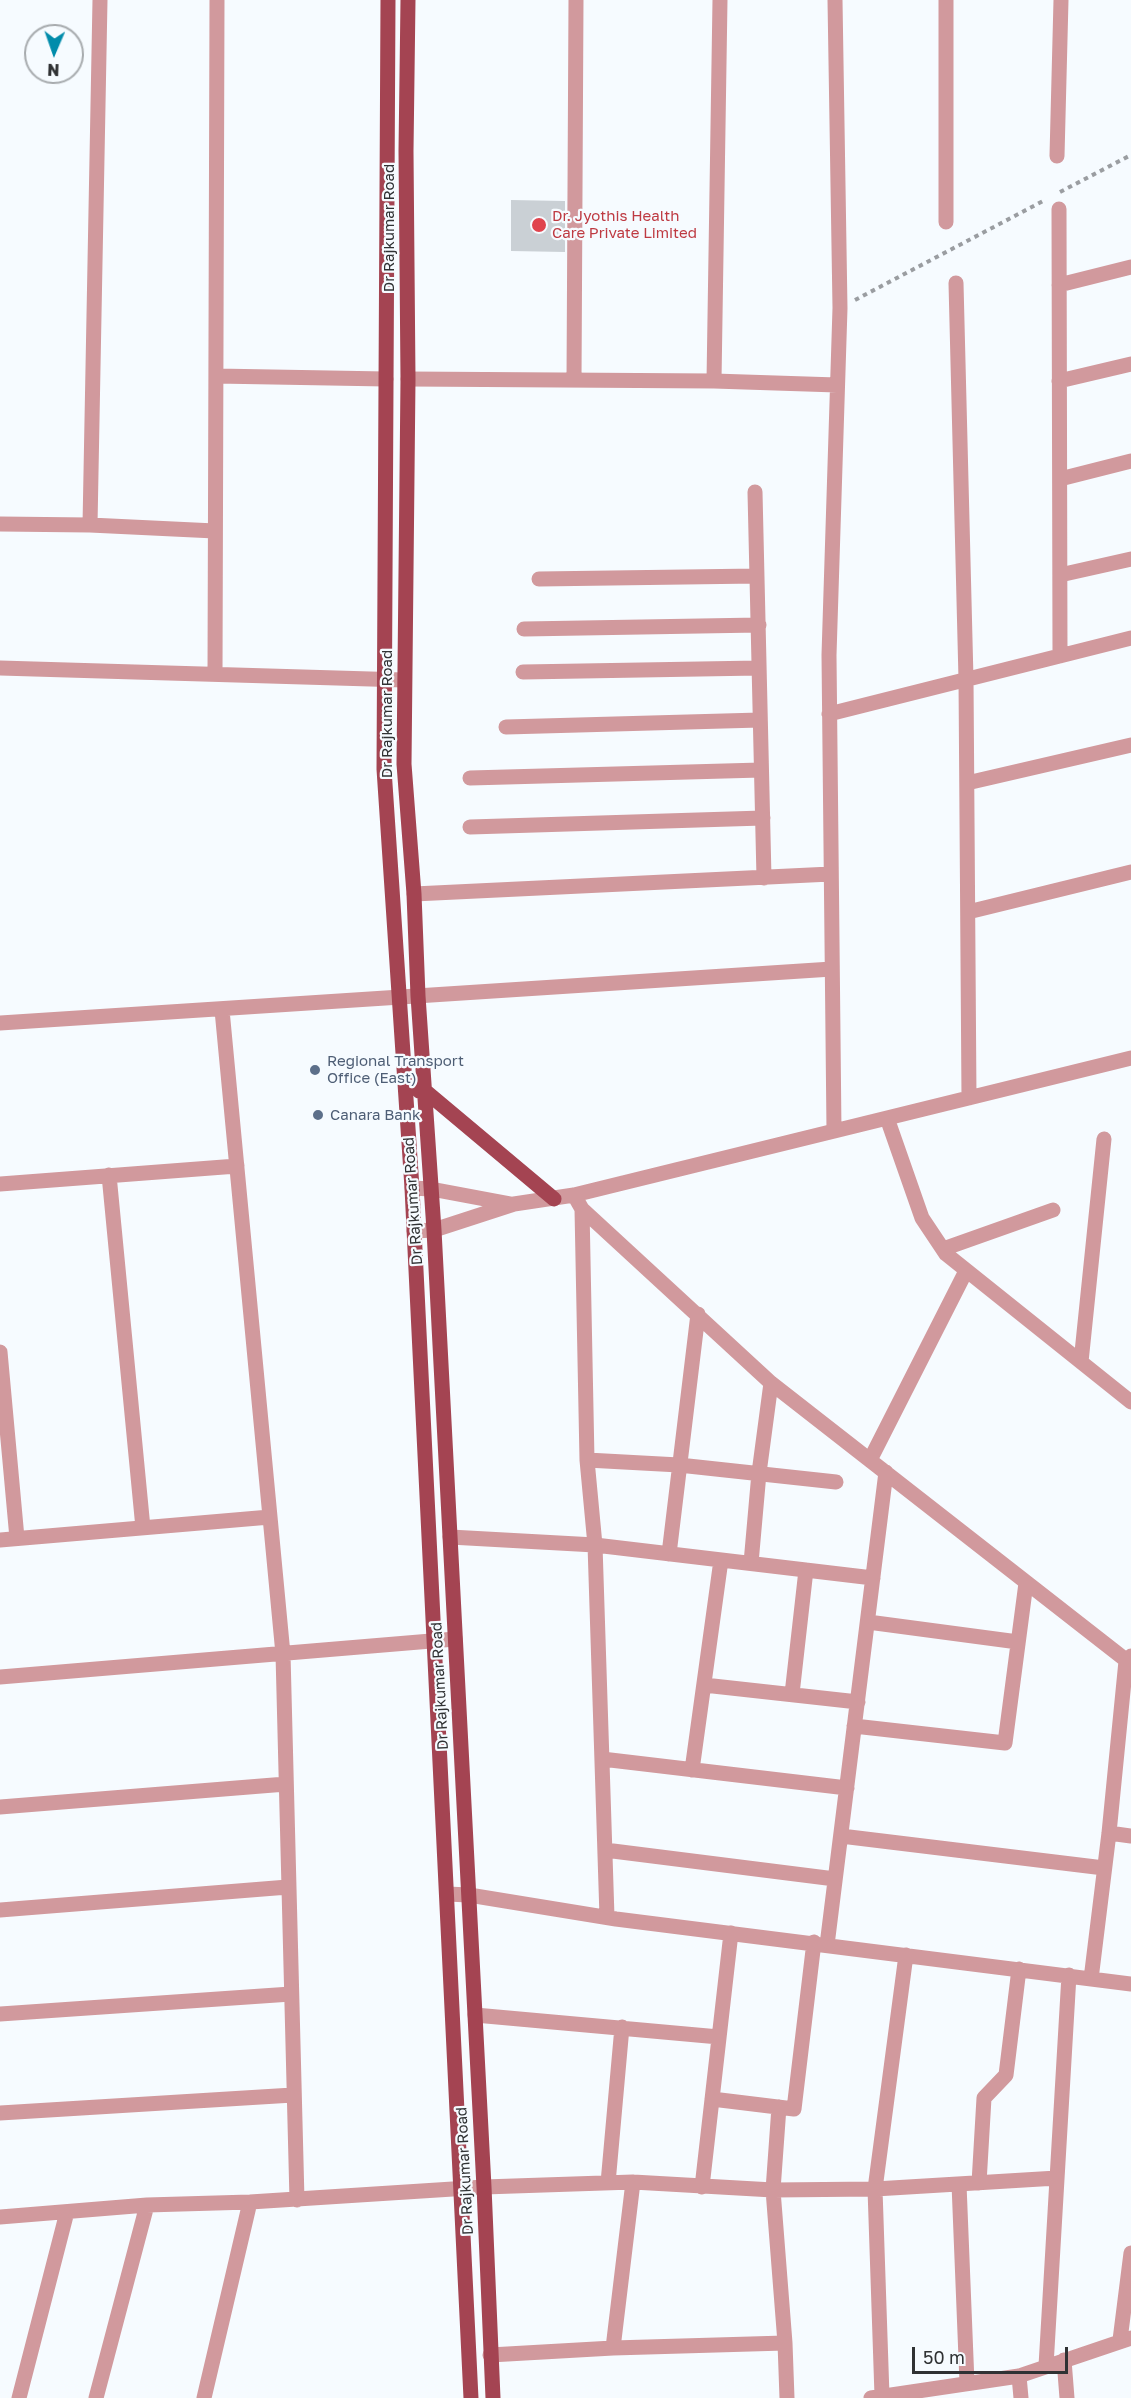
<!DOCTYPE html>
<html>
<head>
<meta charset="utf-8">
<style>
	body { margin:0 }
	#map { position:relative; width:1131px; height:2398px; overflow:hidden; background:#f6fbff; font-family:"Golos Text",sans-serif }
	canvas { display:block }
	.north { position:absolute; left:24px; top:24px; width:60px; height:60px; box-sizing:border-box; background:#f6fbff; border:2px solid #a7abae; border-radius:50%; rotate:182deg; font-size:16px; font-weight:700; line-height:24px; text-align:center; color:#303234 }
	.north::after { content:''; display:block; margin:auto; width:21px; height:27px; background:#018cab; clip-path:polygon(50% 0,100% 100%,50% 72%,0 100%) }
	.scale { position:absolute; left:912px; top:2347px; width:156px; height:27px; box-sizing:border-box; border:3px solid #303234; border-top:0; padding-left:8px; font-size:18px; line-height:21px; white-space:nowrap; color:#303234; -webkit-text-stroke:4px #f6fbff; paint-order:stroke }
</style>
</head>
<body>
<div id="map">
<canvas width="1131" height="2398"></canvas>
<div class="north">N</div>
<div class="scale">50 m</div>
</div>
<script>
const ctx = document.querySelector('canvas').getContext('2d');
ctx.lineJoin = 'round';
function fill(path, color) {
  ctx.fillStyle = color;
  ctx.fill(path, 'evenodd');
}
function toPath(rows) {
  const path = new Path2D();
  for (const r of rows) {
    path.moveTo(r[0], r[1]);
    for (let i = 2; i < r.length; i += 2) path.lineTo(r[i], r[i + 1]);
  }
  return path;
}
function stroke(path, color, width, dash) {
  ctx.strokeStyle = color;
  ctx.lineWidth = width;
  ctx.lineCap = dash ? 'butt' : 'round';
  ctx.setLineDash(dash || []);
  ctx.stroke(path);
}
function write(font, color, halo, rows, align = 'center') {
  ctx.font = font + ' "Golos Text",sans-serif';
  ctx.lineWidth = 4.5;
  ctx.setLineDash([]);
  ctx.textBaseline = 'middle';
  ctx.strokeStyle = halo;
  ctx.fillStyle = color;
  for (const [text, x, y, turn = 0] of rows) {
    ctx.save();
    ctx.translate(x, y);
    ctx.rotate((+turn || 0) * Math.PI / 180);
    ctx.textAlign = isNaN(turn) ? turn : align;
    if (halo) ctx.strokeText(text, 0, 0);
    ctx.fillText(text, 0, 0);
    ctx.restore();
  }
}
fill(toPath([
	[511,200,565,201,565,252,511,251]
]), '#cad0d5');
stroke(toPath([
	[1060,192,1131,155],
	[855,300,1045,200]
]), '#9a9da1', 4, [4.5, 4.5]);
stroke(toPath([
	[946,0,946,222],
	[1057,156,1061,0],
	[1059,209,1060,656],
	[956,283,966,679,969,1098],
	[1059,285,1131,267],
	[216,376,386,379],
	[408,379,714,381,837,385],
	[574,380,576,0],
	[714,381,720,0],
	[1059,381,1131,364],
	[1060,479,1131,461],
	[755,492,764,878],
	[0,524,90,525,215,531],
	[90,525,100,0],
	[1060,575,1131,559],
	[539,579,757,576],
	[524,629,759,625],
	[0,668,404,680],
	[523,672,759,668],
	[215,673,217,0],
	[829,714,1131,638],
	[506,727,760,720],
	[470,778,761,770],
	[967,783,1131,745],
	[470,827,763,818],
	[414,894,831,874],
	[968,912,1131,872],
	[222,1010,283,1654,297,2200],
	[0,1023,832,969],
	[887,1118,922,1218,946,1254,1131,1402],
	[834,1131,829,655,840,308,835,0],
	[109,1175,143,1528],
	[0,1184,237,1166],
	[412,1188,431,1189,511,1204],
	[574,1195,582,1209,771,1383,1131,1664],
	[582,1209,587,1460,595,1545,607,1917],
	[414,1231,434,1230,514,1204,574,1195,1131,1058],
	[943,1249,1053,1210],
	[0,1352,17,1538],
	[1081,1362,1104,1139],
	[587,1460,679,1465,836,1482],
	[870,1460,966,1271],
	[450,1537,595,1545,873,1578],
	[0,1540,270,1517],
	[669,1554,698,1314],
	[751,1563,759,1473,771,1383],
	[868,1622,1018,1642],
	[0,1677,455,1639],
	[704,1685,858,1702],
	[792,1694,806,1570],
	[854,1726,1005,1743,1026,1583],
	[602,1759,847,1788],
	[692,1770,721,1560],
	[0,1807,286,1784],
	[1109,1833,1131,1836],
	[841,1836,1104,1868],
	[605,1850,835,1879],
	[447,1894,469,1895,616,1919,1131,1984],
	[0,1910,288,1887],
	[827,1945,886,1472],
	[1091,1979,1109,1833,1126,1661,1131,1656],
	[0,2014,291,1994],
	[475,2015,719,2037],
	[712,2099,794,2109,814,1942],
	[779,2107,773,2190,785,2343,787,2398],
	[0,2113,293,2095],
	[608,2183,622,2027],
	[979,2183,984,2098,1006,2075,1019,1969],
	[959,2184,967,2383],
	[702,2187,731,1933],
	[0,2217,147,2205,250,2202,484,2187,633,2182,773,2190,875,2189,1057,2178],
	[1120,2340,1131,2253],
	[613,2348,633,2182],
	[490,2355,613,2348,785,2343],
	[1064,2360,1067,2398],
	[1046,2366,1069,1975],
	[1019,2376,1021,2398],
	[882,2396,875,2189,906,1955],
	[19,2398,67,2212],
	[96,2398,147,2205],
	[204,2398,250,2202],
	[871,2398,1019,2376,1131,2338]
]), '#d1999d', 15);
stroke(toPath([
	[388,0,384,769,412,1188,471,2398],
	[408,0,406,151,408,379,404,764,414,894,418,996,434,1230,484,2187,493,2398],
	[419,1091,424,1090,554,1199]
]), '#a44452', 15);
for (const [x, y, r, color] of [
	[539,225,8,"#e0444e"],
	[315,1070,6,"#5c6f8a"],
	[318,1115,6,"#5c6f8a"]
]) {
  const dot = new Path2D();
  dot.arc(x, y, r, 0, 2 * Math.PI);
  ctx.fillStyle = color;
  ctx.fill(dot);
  stroke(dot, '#f6fbff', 2);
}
write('15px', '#be3a42', '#f6fbff', [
	["Dr. Jyothis Health",552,216],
	["Care Private Limited",552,233]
], 'left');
write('15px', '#303234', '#f6fbff', [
	["Dr Rajkumar Road",389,228,-90],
	["Dr Rajkumar Road",387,714,-90],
	["Dr Rajkumar Road",413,1201,-94],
	["Dr Rajkumar Road",440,1686,-93],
	["Dr Rajkumar Road",465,2171,-93]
]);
write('15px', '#4e5e75', '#f6fbff', [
	["Regional Transport",327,1061],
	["Office (East)",327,1078],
	["Canara Bank",330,1115]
], 'left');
</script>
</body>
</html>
